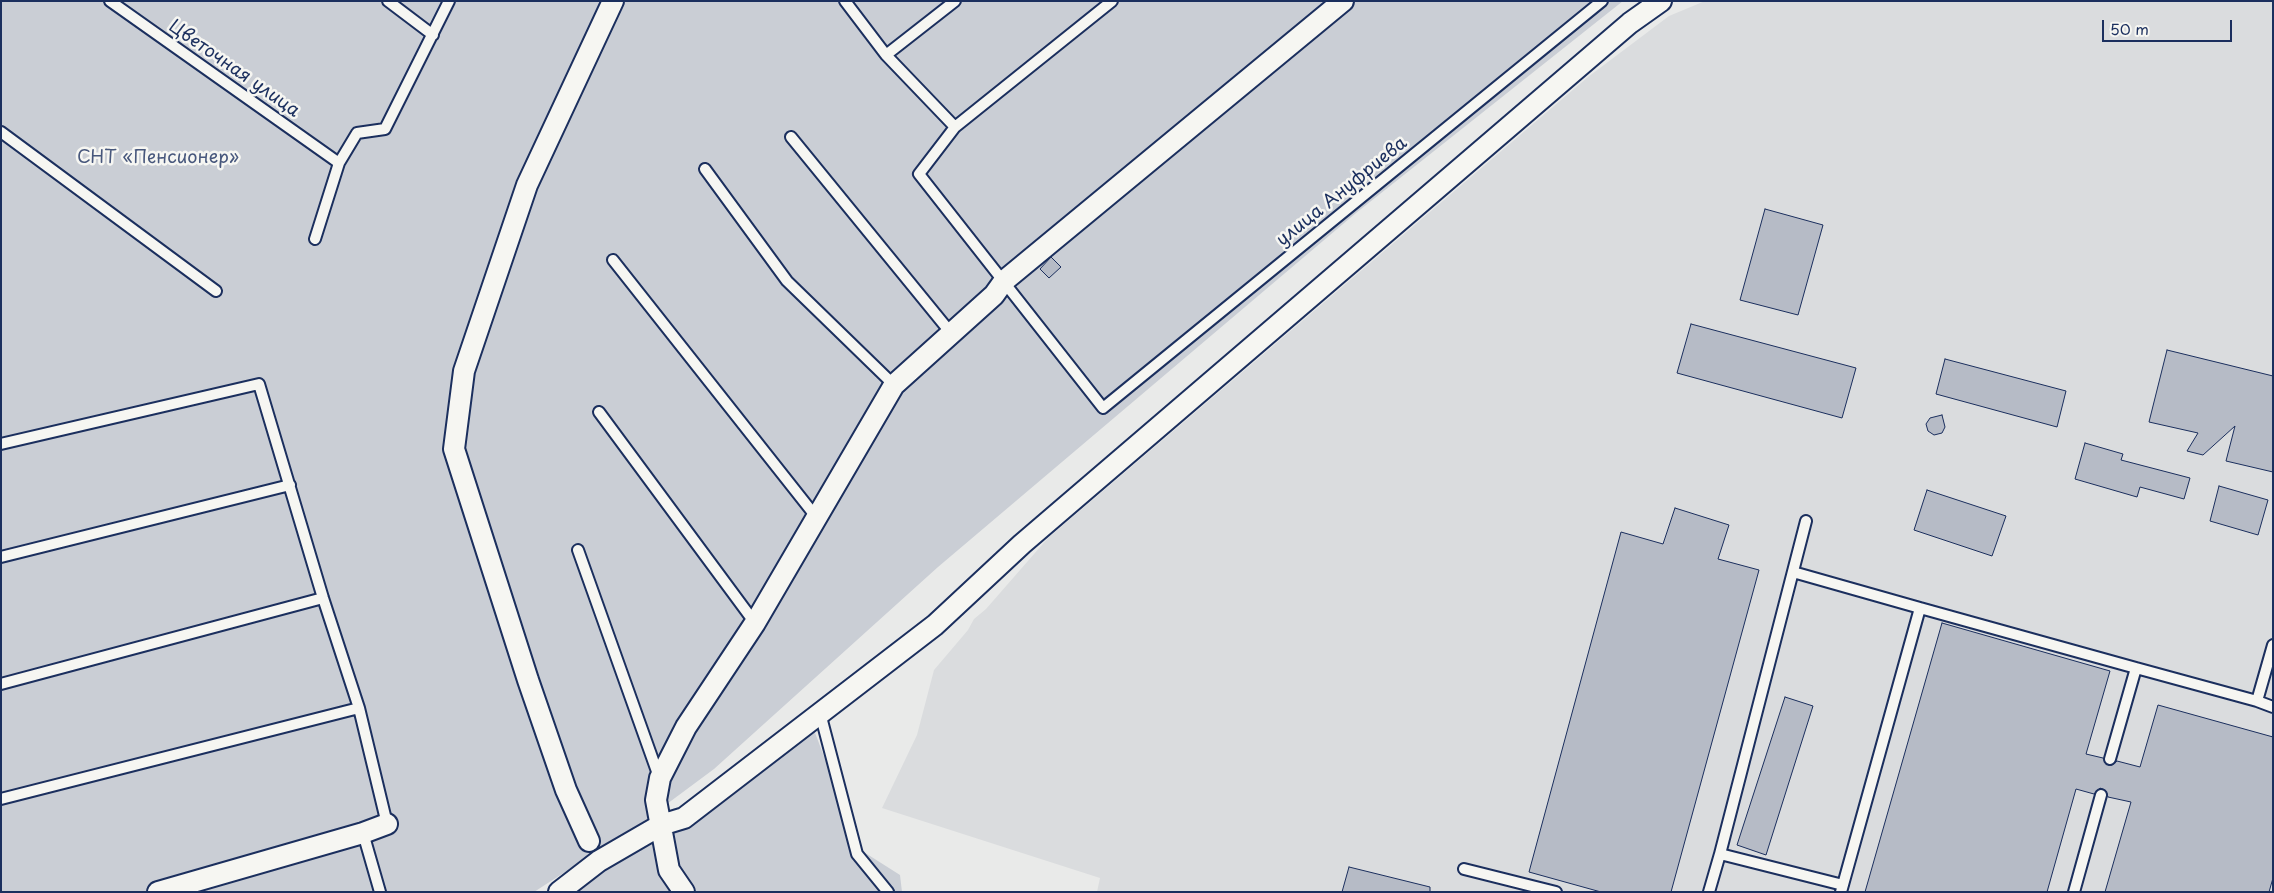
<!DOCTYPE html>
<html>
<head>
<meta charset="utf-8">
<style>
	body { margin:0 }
	#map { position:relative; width:2274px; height:893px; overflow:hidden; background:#e9eae9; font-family:"Playpen Sans",sans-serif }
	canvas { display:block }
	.frame { position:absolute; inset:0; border:2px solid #1b2f5e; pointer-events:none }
	.scale { position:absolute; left:2102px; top:20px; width:130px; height:22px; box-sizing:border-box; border:2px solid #1b2f5e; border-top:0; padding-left:6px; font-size:15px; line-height:18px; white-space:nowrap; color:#1b2f5e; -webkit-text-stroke:4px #f6f6f2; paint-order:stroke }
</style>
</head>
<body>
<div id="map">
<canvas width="2274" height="893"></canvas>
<div class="frame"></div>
<div class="scale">50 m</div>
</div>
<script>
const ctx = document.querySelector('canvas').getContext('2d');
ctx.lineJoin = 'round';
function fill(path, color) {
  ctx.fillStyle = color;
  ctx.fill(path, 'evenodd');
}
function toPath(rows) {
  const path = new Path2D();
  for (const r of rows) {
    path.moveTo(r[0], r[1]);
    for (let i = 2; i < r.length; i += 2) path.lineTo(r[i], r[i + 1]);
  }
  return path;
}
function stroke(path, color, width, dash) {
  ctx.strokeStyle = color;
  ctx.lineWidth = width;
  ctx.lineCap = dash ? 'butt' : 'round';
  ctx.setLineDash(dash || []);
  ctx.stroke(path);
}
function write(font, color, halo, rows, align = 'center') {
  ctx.font = font + ' "Playpen Sans",sans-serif';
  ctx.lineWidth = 5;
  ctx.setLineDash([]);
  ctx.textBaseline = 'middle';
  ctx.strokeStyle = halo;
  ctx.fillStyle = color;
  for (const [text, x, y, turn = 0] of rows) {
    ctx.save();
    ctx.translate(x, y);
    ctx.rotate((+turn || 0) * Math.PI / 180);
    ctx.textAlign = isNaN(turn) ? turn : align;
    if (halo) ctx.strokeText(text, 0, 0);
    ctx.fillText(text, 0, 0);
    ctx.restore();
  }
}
fill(toPath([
	[1705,1,2273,1,2273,892,1097,892,1100,878,882,808,917,735,934,670,968,630,974,619,986,609,1048,538,1588,77,1669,16]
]), '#dadcde');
fill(toPath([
	[1,1,1623,1,1356,213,938,567,714,769,644,821,534,892,1,892],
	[814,730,859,849,900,875,902,892,578,892,637,844]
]), '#caced5');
const building = toPath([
	[1765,209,1823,225,1798,315,1740,300,1765,209],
	[1051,257,1061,267,1049,278,1040,269,1051,257],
	[1691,324,1856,368,1842,418,1677,373,1691,324],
	[2167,350,2273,376,2273,472,2226,461,2235,426,2203,455,2187,451,2198,433,2149,422,2167,350],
	[1945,359,2066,391,2057,427,1936,394,1945,359],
	[1942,415,1945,427,1942,433,1934,435,1928,431,1926,424,1930,418,1942,415],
	[2085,443,2123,454,2121,460,2190,478,2184,499,2140,487,2137,497,2075,479,2085,443],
	[2219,486,2268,500,2258,535,2210,521,2219,486],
	[1927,490,2006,516,1992,556,1914,530,1927,490],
	[1675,508,1729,525,1718,559,1759,570,1671,892,1601,892,1529,872,1621,532,1663,544,1675,508],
	[1942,623,2110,671,2086,754,2103,758,2108,765,2112,765,2117,761,2140,767,2158,705,2273,737,2273,878,2269,892,2105,892,2131,802,2108,797,2106,791,2100,788,2094,794,2076,789,2047,892,1865,892,1942,623],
	[1785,697,1813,706,1766,855,1737,845,1785,697],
	[1349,867,1430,887,1430,892,1342,892,1349,867]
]);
fill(building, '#b6bbc6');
stroke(building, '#1b2f5e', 1);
const lane = toPath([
	[110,1,339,163],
	[388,1,433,35],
	[845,1,886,55,955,127],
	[1112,1,955,127,919,174,1103,408,1602,1],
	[886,55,955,1],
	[1,132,216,291],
	[791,137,951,333],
	[705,169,787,281,894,385],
	[315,239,339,163,357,133,385,129,449,1],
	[613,260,817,518],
	[599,412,755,623],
	[1,444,259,384,323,598,359,708,387,824],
	[578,550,659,777],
	[1,557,290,485],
	[1793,572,1920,608],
	[1,684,323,598],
	[2257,701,2273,707],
	[820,713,857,854,888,892],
	[2110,759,2136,668,2257,701,2273,645],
	[1,799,359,708],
	[363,833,380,892],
	[1720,854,1806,521],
	[1464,869,1556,892],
	[1709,892,1720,854,1843,885],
	[1841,892,1920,608,2136,668],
	[2074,892,2101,795]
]);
const street = toPath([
	[589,841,566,790,528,680,454,449,464,371,527,185,613,1],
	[158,892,363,833,387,824],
	[559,892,599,861,661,825,684,818,935,625,1022,544,1630,23,1661,1],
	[684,892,669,870,656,800,660,778,686,727,755,623,894,385,994,295,1004,281,1343,1]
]);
stroke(lane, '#1b2f5e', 14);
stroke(street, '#1b2f5e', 24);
stroke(lane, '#f6f6f2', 10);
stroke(street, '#f6f6f2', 20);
write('18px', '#1b2f5e', '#f6f6f2', [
	["Цветочная улица",234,69,35],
	["улица Ануфриева",1342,192,-39]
]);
write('18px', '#47577c', '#f6f6f2', [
	["СНТ «Пенсионер»",158,158]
]);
</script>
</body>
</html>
